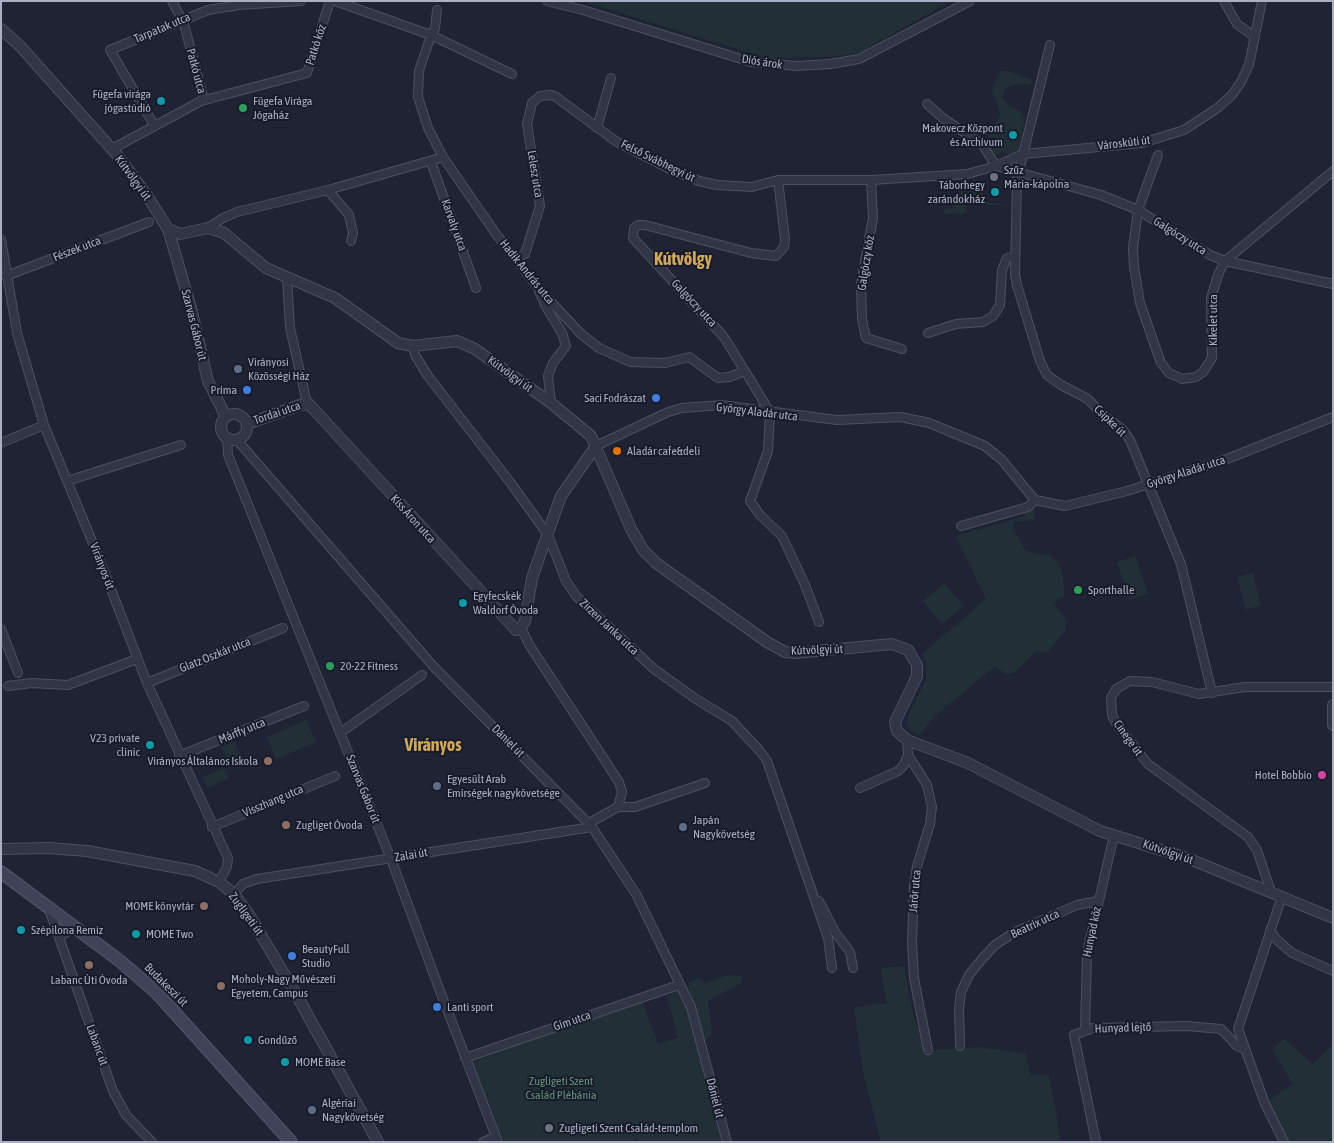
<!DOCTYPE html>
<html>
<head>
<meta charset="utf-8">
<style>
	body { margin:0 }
	#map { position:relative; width:1334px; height:1143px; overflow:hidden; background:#1f2334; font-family:"Asap Condensed",sans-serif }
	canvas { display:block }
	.frame { position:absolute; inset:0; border:2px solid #abafc3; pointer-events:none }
</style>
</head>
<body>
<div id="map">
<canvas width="1334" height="1143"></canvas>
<div class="frame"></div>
</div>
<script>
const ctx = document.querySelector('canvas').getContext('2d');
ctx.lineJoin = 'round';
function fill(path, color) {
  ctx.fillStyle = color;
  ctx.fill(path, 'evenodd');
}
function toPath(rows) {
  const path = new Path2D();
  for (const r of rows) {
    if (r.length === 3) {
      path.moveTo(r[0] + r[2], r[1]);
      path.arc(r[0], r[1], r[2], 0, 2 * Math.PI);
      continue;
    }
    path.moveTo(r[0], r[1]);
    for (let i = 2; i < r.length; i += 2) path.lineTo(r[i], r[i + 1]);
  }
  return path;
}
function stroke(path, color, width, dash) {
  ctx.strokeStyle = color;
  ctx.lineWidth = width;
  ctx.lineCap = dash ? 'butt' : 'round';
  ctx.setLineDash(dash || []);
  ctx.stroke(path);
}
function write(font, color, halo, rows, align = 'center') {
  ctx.font = font + ' "Asap Condensed",sans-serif';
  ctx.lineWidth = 4;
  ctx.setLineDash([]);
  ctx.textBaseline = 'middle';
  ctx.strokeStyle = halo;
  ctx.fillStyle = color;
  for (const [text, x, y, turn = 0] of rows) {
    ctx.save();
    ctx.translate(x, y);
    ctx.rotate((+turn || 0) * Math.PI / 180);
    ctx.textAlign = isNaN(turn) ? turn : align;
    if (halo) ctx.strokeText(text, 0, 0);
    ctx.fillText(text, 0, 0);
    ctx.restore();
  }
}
fill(toPath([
	[582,1,951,1,859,53,831,57,766,58],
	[1001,71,1008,71,1032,80,1031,85,1016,84,1005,88,1002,98,1011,107,1022,112,1022,117,1025,118,1018,153,1011,156,1002,151,999,156,991,152,991,144,986,141,1000,114,997,101,993,96,992,88],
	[958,182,966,182,966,213,942,214,946,208,952,208,959,194],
	[967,182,983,184,983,198,987,202,1010,206,967,204],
	[1034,507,1035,520,1014,522,1013,529,1026,551,1051,556,1059,564,1063,575,1065,595,1054,603,1066,620,1065,631,1048,652,1042,653,1037,650,1015,672,1007,675,995,666,936,715,918,736,908,728,906,720,926,679,926,664,922,654,986,599,956,536,1022,517],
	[1135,556,1148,594,1129,600,1117,562],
	[1253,573,1261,605,1246,610,1237,577],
	[944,583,964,606,942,624,923,601],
	[306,720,316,742,276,759,267,737],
	[234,741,243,759,230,766,222,747],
	[224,768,229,778,207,788,202,777],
	[904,966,914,1018,924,1042,925,1051,978,1047,1026,1054,1030,1075,1049,1074,1061,1142,881,1142,863,1073,854,1007,886,1003,881,968],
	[727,975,743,976,741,983,708,1001,712,1034,699,1045,723,1142,638,1142,638,1139,629,1142,504,1142,472,1062,642,1001,658,1044,678,1038,667,997,678,990,683,999,690,996,688,983,700,977,704,984],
	[1284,1039,1313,1064,1333,1044,1333,1142,1284,1142,1265,1104,1292,1083,1272,1049]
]), '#213036');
const minor = toPath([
	[172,1,184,24,204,100],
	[335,1,431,35,419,71,418,97,428,128,443,157,496,234,539,289,581,334,599,348,630,362,665,363,689,357,718,378,729,377,745,371],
	[547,1,583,10,751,62,797,66,830,64,859,59,970,1],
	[1224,1,1237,24,1255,37],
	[437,10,435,28,431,35,512,74],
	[1050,45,1017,179,1015,274,1017,285,1040,361,1047,375,1061,385,1088,399,1102,414,1122,429,1130,440,1181,564,1212,693],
	[927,104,944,119,982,144,996,166],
	[154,125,110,50,208,10,239,5,301,1],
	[597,128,611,78],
	[112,149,201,101,307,73,330,1],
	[1158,155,1138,210,1133,248,1134,267,1140,303,1161,363,1169,373,1182,379,1196,377,1203,372,1212,358,1211,298,1218,275,1225,261,1333,171],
	[431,162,476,288],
	[996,166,1101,195,1138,210,1210,255,1225,261,1333,284],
	[778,180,785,239,784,247,776,256,751,253,645,225,638,225,634,228,633,238,724,337,770,412,768,451,750,501,760,515,782,536,805,585,819,622],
	[871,180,873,218,861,284,862,319,866,338,902,349],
	[328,190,349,215,353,233,351,241],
	[208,228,223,218,237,212,328,190,443,157],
	[1,239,17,333,44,425,99,558,147,683,228,858,227,867,219,882],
	[515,256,518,258,525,254,540,206,527,124,532,103,540,96,551,95,556,97,617,142,672,170,699,181,717,185,752,187,778,180,871,180,967,174,996,166,1023,154,1142,143,1184,130,1216,109,1231,96,1241,82,1249,65,1262,1],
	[6,276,149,222],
	[287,279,290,328,307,403],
	[539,291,546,307,562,333,566,346,553,363,548,376,551,403],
	[928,333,956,324,983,322,993,316,1000,305,1002,270,1007,258,1015,256],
	[413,346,415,355,428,376,510,482,548,535,566,581,577,597,654,669,696,699,732,721,760,751,767,761,828,938,832,968],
	[227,438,228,455,391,859,440,991,498,1142],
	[237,440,434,667,592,827,636,894,691,1007,727,1142],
	[1,443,44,425],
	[596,446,668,412,682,408,721,405,837,420,901,417,929,423,985,446,1001,459,1035,500,1065,506,1127,491,1227,459,1333,417],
	[67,481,181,445],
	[961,526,1028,507,1035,500],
	[521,628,530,646,619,782,622,792,618,807],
	[1,629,18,673],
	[147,683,283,628],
	[8,686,32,683,68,685,137,659],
	[340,733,422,675],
	[907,740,908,755,927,785,932,807,930,824,917,866,914,886,912,943,914,978,928,1050],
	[179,756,304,706],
	[860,788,898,771,904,765,908,755],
	[589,823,618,807,635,807,705,783],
	[212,827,335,776],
	[1271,892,1257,850,1248,837,1148,764,1116,723,1112,715,1111,698,1116,689,1130,681,1152,682,1199,694,1245,687,1333,687],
	[234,894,243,884,257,879,592,827],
	[1282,896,1238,1029,1265,1104,1284,1142],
	[819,901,835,932,850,952,853,968],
	[49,909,113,1091,126,1115,152,1142],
	[1270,930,1276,939,1292,953,1333,971],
	[59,937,75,927],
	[1085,1030,1087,953,1114,835],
	[960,1046,959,1009,961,992,969,975,982,959,995,945,1015,932,1077,905,1098,901],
	[465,1058,679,985],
	[483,1142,496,1137],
	[1096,1142,1074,1035,1093,1028,1187,1026,1221,1029,1237,1046,1244,1049]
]);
const tertiary = toPath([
	[1,29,20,46,119,157,146,194,168,229,180,234,208,228,224,233,266,268,335,298,398,343,413,346,457,341,475,349,551,403,591,436,631,529,643,550,656,563,767,642,785,652,795,653,892,644,908,650,917,665,917,676,895,722,897,731,907,740,968,763,1100,831,1187,858,1333,918],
	[168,229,191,308,208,381,226,417],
	[234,427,13],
	[247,424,300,405,309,404,516,630,521,628,525,621,532,578,561,496,596,446],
	[1333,705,1333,725],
	[1,849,48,848,87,851,195,871,219,882,234,894,248,913,296,994,378,1142]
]);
const secondary = toPath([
	[1,872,120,961,157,993,291,1142]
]);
stroke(minor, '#4c5060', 10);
stroke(tertiary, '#4c5060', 12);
stroke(secondary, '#4c5060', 14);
stroke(minor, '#323545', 8);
stroke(tertiary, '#323545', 10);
stroke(secondary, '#404358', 11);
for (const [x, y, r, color] of [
	[161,101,5,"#0f9aa8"],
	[243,108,5,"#2e9e5b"],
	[1013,135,5,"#0f9aa8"],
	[994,177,5,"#6b7280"],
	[995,192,5,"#0f9aa8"],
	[238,369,5,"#5c6f8a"],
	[247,390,5,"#3f7fe0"],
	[656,398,5,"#3f7fe0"],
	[617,451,5,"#e8710a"],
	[1078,590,5,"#2e9e5b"],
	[463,603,5,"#0f9aa8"],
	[330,666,5,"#2e9e5b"],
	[150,745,5,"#0f9aa8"],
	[268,761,5,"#8d6e63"],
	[1322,775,5,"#d1479c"],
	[437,786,5,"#5c6f8a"],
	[286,825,5,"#8d6e63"],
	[683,827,5,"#5c6f8a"],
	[204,906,5,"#8d6e63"],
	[21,930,5,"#0f9aa8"],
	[136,934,5,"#0f9aa8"],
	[292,956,5,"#3f7fe0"],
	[89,965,5,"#8d6e63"],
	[221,986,5,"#8d6e63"],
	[437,1007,5,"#3f7fe0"],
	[248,1040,5,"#0f9aa8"],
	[285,1062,5,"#0f9aa8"],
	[312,1110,5,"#5c6f8a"],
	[549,1128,5,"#6b7280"]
]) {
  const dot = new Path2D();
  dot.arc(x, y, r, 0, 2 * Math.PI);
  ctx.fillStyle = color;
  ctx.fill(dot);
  stroke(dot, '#181b29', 2);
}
write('12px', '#abafc3', '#181b29', [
	["Tarpatak utca",162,28,-23],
	["Patkó köz",316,45,-72],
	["Diós árok",762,62,9],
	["Patkó utca",196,71,75],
	["Városkúti út",1124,143,-7],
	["Felső Svábhegyi út",658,161,26],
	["Lelesz utca",535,174,81],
	["Kútvölgyi út",133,178,54],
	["Karvaly utca",454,225,70],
	["Galgóczy utca",1180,236,32],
	["Fészek utca",77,249,-21],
	["Galgóczy köz",866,263,-81],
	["Hadik András utca",527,272,51],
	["Galgóczy utca",694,303,47],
	["Kikelet utca",1213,320,-90],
	["Szarvas Gábor út",194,325,76],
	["Kútvölgyi út",510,374,36],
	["György Aladár utca",757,412,7],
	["Tordai utca",277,413,-19],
	["Csipke út",1110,421,44],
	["György Aladár utca",1186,472,-18],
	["Kiss Áron utca",413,519,48],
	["Virányos út",102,566,69],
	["Zirzen Janka utca",609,627,43],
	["Kútvölgyi út",817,650,-2],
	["Glatz Oszkár utca",215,655,-22],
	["Márffy utca",242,731,-22],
	["Cinege út",1128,738,54],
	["Dániel út",508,741,45],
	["Szarvas Gábor út",363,789,68],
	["Visszhang utca",273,801,-23],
	["Kútvölgyi út",1168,852,19],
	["Zalai út",411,855,-10],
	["Járőr utca",915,891,-85],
	["Zugligeti út",246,914,54],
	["Beatrix utca",1035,924,-25],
	["Hunyad köz",1092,932,-78],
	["Budakeszi út",166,985,45],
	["Gím utca",572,1021,-19],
	["Hunyad lejtő",1123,1028,-2],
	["Labanc út",97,1045,70],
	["Dániel út",715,1098,76]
]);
write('12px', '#abafc3', '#181b29', [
	["Fügefa virága",151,94,"right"],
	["jógastúdió",151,108,"right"],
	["Fügefa Virága",253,101],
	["Jógaház",253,115],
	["Makovecz Központ",1003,128,"right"],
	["és Archívum",1003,142,"right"],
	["Szűz",1004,170],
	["Mária-kápolna",1004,184],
	["Táborhegy",985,185,"right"],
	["zarándokház",985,199,"right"],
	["Virányosi",248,362],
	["Közösségi Ház",248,376],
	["Príma",237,390,"right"],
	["Saci Fodrászat",646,398,"right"],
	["Aladár cafe&deli",627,451],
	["Sporthalle",1088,590],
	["Egyfecskék",473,596],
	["Waldorf Óvoda",473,610],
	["20-22 Fitness",340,666],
	["V23 private",140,738,"right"],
	["clinic",140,752,"right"],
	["Virányos Általános Iskola",258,761,"right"],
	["Hotel Bobbio",1312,775,"right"],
	["Egyesült Arab",447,779],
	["Emírségek nagykövetsége",447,793],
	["Japán",693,820],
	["Nagykövetség",693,834],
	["Zugliget Óvoda",296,825],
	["MOME könyvtár",194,906,"right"],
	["Szépilona Remíz",31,930],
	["MOME Two",146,934],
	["BeautyFull",302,949],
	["Studio",302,963],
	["Moholy-Nagy Művészeti",231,979],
	["Egyetem, Campus",231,993],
	["Labanc Úti Óvoda",89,980,"center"],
	["Lanti sport",447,1007],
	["Gondűző",258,1040],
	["MOME Base",295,1062],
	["Algériai",322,1103],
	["Nagykövetség",322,1117],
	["Zugligeti Szent Család-templom",559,1128]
], 'left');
write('12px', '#649279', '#181b29', [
	["Zugligeti Szent",561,1081],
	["Család Plébánia",561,1095]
]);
write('bold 18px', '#d1a858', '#181b29', [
	["Kútvölgy",683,259],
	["Virányos",433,745]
]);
</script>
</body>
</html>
